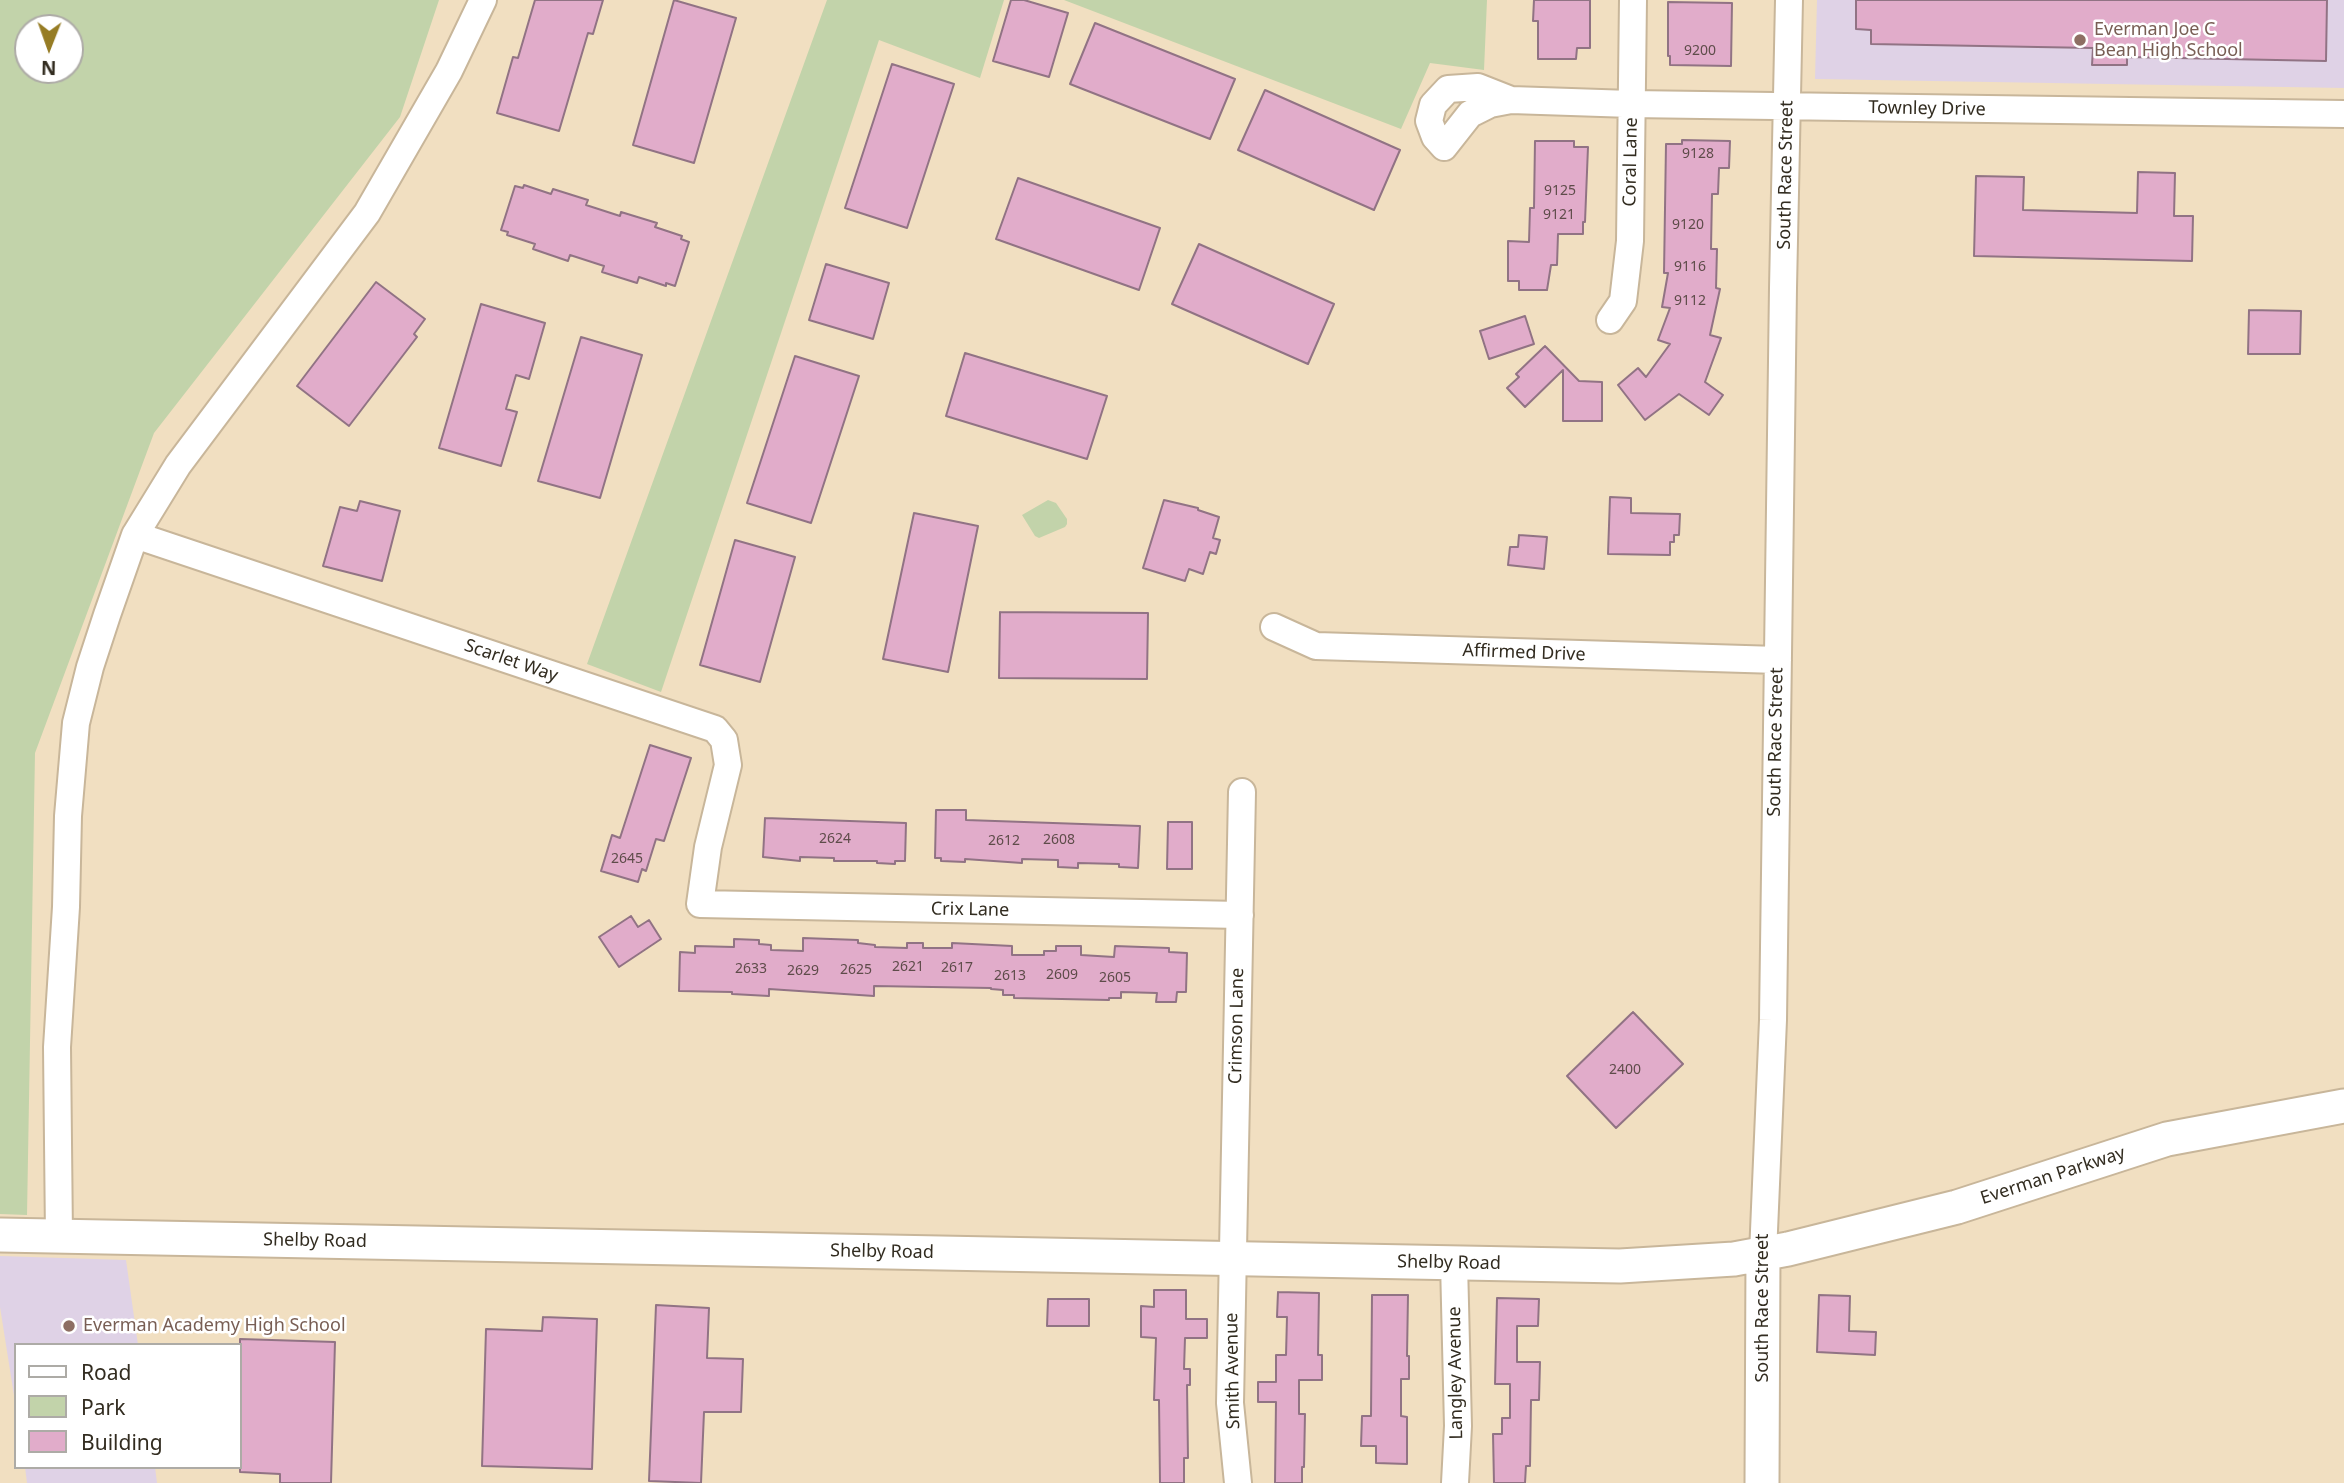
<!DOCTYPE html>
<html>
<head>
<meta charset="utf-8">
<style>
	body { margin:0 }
	#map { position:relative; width:2344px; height:1483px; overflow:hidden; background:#f1dfc1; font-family:"Noto Sans",sans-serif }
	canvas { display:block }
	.legend { position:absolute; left:14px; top:1343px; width:228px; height:126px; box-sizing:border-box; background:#fff; border:2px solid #adaba6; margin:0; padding:9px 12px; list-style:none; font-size:21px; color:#322c20 }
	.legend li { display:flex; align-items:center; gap:14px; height:35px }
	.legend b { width:35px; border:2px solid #adaba6 }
	.north { position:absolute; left:14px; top:14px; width:70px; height:70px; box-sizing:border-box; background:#fff; border:2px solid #adaba6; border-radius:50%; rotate:181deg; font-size:19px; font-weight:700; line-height:28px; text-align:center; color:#322c20 }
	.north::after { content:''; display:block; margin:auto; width:24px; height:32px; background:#967c24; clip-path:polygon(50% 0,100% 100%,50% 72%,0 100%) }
</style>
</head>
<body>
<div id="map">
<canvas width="2344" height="1483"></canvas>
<ul class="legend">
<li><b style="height:9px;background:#fff"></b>Road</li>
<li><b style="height:19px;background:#c2d3aa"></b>Park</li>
<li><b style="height:19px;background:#e1acca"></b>Building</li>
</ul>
<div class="north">N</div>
</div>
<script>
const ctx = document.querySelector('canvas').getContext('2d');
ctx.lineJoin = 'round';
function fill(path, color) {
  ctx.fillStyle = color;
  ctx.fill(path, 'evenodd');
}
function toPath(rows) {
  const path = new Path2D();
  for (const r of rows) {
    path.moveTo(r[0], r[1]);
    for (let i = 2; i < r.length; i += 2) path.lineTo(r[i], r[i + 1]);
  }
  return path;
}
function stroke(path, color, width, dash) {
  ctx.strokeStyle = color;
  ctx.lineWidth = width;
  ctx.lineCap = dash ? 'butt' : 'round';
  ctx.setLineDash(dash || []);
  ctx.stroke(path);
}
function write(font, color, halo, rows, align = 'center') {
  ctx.font = font + ' "Noto Sans",sans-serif';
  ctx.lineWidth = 5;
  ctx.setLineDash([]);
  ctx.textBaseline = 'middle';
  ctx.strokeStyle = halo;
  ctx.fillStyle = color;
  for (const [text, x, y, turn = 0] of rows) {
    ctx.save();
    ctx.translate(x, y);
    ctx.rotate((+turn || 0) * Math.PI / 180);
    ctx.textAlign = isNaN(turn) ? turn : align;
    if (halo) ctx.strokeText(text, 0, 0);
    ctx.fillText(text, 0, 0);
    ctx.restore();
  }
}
fill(toPath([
	[1817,0,2344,0,2344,88,1815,79],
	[0,1256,126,1260,138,1345,16,1345,16,1408,0,1307],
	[25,1467,155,1467,157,1483,27,1483]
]), '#dfd2e6');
fill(toPath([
	[0,0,439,0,400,117,154,433,35,753,27,1215,0,1214],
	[70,28,70,70,28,70,28,28],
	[827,0,1004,0,980,78,879,40,661,692,587,664],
	[1064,0,1487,0,1484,70,1430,63,1401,129],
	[1048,500,1056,503,1067,519,1067,524,1065,527,1039,538,1035,536,1022,515]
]), '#c2d3aa');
const building = toPath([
	[535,0,603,0,593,34,588,33,559,131,497,113,513,57,518,58,535,0],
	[674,0,736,18,694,163,633,145,674,0],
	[1011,0,1024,0,1068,13,1049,77,993,61,1011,0],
	[1534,0,1590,0,1590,48,1577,48,1576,59,1538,59,1538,21,1533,21,1534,0],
	[1856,0,2327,0,2326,61,2127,57,2127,65,2092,65,2093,48,1871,44,1871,30,1856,29,1856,0],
	[1668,2,1732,3,1731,66,1670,65,1670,56,1668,56,1668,2],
	[1095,23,1235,79,1210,139,1070,84,1095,23],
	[892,64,954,84,907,228,845,208,892,64],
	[1265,90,1400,150,1374,210,1238,150,1265,90],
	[1682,140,1730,141,1729,168,1719,168,1718,194,1712,194,1711,249,1717,249,1716,288,1720,289,1710,335,1721,338,1705,382,1723,395,1709,415,1679,394,1645,420,1618,385,1638,368,1646,377,1670,344,1658,340,1670,308,1662,307,1668,273,1664,273,1666,144,1682,144,1682,140],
	[1535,141,1574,141,1574,147,1588,147,1585,222,1583,222,1583,234,1558,234,1557,265,1551,265,1547,290,1519,290,1519,281,1508,281,1508,241,1529,242,1530,208,1534,208,1535,141],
	[2138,172,2175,173,2174,216,2193,216,2192,261,1974,256,1976,176,2024,177,2023,210,2137,213,2138,172],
	[1018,178,1160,228,1139,290,996,239,1018,178],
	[524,185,551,194,553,189,588,200,586,205,620,216,621,212,657,223,655,227,682,236,681,239,689,242,675,286,666,283,666,286,639,277,637,283,602,272,604,266,570,255,568,261,533,249,535,244,507,235,508,232,501,230,515,186,523,188,524,185],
	[1199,244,1334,304,1308,364,1172,304,1199,244],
	[826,264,889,283,873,339,809,320,826,264],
	[376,282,425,319,414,334,417,337,349,426,297,386,376,282],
	[481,304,545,323,529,379,516,375,506,409,517,412,501,466,439,448,481,304],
	[2249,310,2301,311,2300,354,2248,354,2249,310],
	[1525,316,1534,344,1489,359,1480,331,1525,316],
	[581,337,642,355,600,498,538,481,581,337],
	[1545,346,1579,381,1602,382,1602,421,1563,421,1563,370,1525,407,1507,388,1519,377,1516,374,1545,346],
	[965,353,1107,396,1087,459,946,416,965,353],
	[795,356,859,376,811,523,747,503,795,356],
	[1610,497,1631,498,1631,513,1680,514,1679,535,1674,535,1674,542,1670,542,1670,555,1608,554,1610,497],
	[1164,500,1198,508,1198,510,1219,517,1213,538,1220,540,1216,554,1210,552,1203,574,1189,569,1185,581,1143,568,1164,500],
	[360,501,400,511,382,581,323,566,340,507,357,511,360,501],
	[914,513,978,526,948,672,883,659,914,513],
	[1519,535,1547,537,1544,569,1508,565,1510,547,1518,547,1519,535],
	[735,540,795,557,760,682,700,665,735,540],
	[1000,612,1148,613,1147,679,999,678,1000,612],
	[650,745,691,758,664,841,656,839,646,871,642,869,638,882,601,871,612,835,620,838,650,745],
	[936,810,966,810,966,820,1140,826,1138,868,1119,867,1119,864,1078,863,1078,868,1058,867,1058,860,1022,859,1022,863,965,859,965,862,941,861,941,858,935,858,936,810],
	[765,818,906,823,905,861,895,861,895,864,877,863,877,861,834,861,834,858,800,857,800,861,763,857,765,818],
	[1168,822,1192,822,1192,869,1167,869,1168,822],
	[631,916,638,927,649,920,661,939,619,967,599,937,631,916],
	[803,938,858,940,858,943,875,945,875,947,907,948,907,943,923,943,923,948,952,948,952,943,1012,946,1012,955,1044,955,1044,951,1056,951,1056,946,1081,946,1081,955,1114,957,1115,946,1169,948,1169,952,1187,953,1186,992,1177,992,1176,1002,1156,1002,1157,993,1121,992,1121,998,1109,998,1109,1000,1014,998,1014,995,1003,995,1003,990,991,989,991,988,874,986,874,996,769,989,769,996,732,994,732,992,679,991,680,952,695,953,695,946,734,947,734,939,759,940,759,944,771,945,771,950,803,951,803,938],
	[1633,1012,1683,1064,1616,1128,1567,1076,1633,1012],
	[1154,1290,1186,1290,1186,1319,1207,1319,1207,1338,1185,1338,1184,1369,1190,1369,1190,1385,1187,1385,1188,1458,1184,1458,1184,1483,1160,1483,1159,1400,1154,1400,1156,1338,1141,1337,1141,1306,1154,1307,1154,1290],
	[1278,1292,1319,1293,1318,1355,1322,1355,1322,1380,1299,1380,1299,1414,1305,1414,1304,1467,1302,1467,1302,1483,1275,1483,1276,1402,1258,1402,1258,1382,1276,1382,1276,1355,1286,1355,1287,1317,1277,1317,1278,1292],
	[1372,1295,1408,1295,1407,1356,1409,1356,1409,1379,1401,1379,1401,1416,1407,1417,1407,1464,1376,1463,1376,1446,1361,1446,1362,1416,1371,1416,1372,1295],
	[1819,1295,1850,1296,1849,1331,1876,1332,1875,1355,1817,1352,1819,1295],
	[1497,1298,1539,1299,1538,1326,1517,1326,1517,1362,1540,1362,1539,1400,1531,1400,1530,1466,1526,1466,1525,1483,1494,1483,1493,1434,1502,1434,1502,1418,1510,1418,1510,1384,1495,1384,1497,1298],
	[1048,1299,1089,1299,1089,1326,1047,1326,1048,1299],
	[656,1305,709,1308,707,1358,743,1359,741,1412,704,1412,701,1483,649,1481,656,1305],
	[543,1317,597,1319,592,1469,482,1466,486,1329,542,1331,543,1317],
	[240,1339,335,1342,331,1483,280,1483,280,1474,240,1472,240,1339]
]);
fill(building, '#e1acca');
stroke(building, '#917384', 2);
const minor = toPath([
	[1511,100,1478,87,1448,89,1433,105,1429,121,1435,137,1444,147,1470,114,1490,104,1511,100,1631,104,2344,114],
	[1610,320,1623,301,1630,241,1633,0],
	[135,535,715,729,724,740,728,765,708,847,700,904,1240,915],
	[1274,627,1316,646,1778,660],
	[59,1237,57,1047,66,907,68,816,76,723,90,667,107,615,135,535,178,465,367,213,449,71,483,0],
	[1763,1254,1773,1020,1783,288,1789,0],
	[1454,1263,1458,1426,1455,1483],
	[1238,1483,1230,1403,1242,792]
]);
const major = toPath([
	[0,1235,1620,1266,1734,1259,1788,1249,1957,1207,2167,1139,2344,1106],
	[1762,1483,1763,1254]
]);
stroke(minor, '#c8b69a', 30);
stroke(major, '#c8b69a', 37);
stroke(minor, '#fff', 26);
stroke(major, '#fff', 33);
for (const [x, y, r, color] of [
	[2080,40,7,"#8d6e63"],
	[69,1326,7,"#8d6e63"]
]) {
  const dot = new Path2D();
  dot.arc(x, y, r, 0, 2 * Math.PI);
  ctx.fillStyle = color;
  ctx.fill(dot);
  stroke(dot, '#fff', 2.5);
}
write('14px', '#5e4c4a', null, [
	["9200",1700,51],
	["9128",1698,154],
	["9125",1560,191],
	["9121",1559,215],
	["9120",1688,225],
	["9116",1690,267],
	["9112",1690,301],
	["2624",835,839],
	["2608",1059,840],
	["2612",1004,841],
	["2645",627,859],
	["2621",908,967],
	["2617",957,968],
	["2633",751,969],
	["2625",856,970],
	["2629",803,971],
	["2609",1062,975],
	["2613",1010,976],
	["2605",1115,978],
	["2400",1625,1070]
]);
write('18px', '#785e54', '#fff', [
	["Everman Joe C",2094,30],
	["Bean High School",2094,51],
	["Everman Academy High School",83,1326]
], 'left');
write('18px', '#322c20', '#fff', [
	["Townley Drive",1927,109,1],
	["Coral Lane",1631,162,-89],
	["South Race Street",1786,175,-89],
	["Affirmed Drive",1524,653,2],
	["Scarlet Way",511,661,19],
	["South Race Street",1776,742,-89],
	["Crix Lane",970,910,1],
	["Crimson Lane",1237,1026,-89],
	["Everman Parkway",2053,1176,-18],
	["Shelby Road",315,1241,1],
	["Shelby Road",882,1252,1],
	["Shelby Road",1449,1263,1],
	["South Race Street",1763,1308,-90],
	["Smith Avenue",1233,1371,-91],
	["Langley Avenue",1456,1373,-91]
]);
</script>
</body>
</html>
